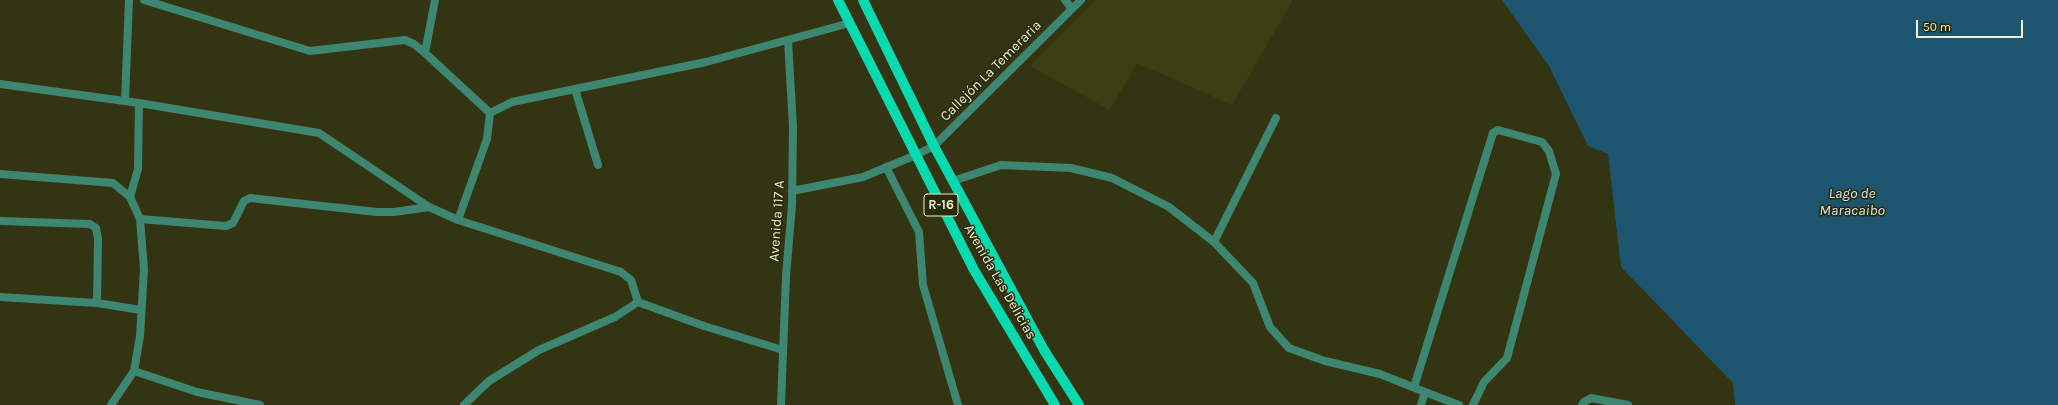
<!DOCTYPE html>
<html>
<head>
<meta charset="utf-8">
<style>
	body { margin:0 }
	#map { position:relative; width:2058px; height:405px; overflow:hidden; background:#333512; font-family:Karla,sans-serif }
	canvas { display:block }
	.scale { position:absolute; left:1916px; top:20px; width:107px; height:18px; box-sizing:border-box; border:2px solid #edefdb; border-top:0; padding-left:5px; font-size:12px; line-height:14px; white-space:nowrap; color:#edefdb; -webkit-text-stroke:3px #292b07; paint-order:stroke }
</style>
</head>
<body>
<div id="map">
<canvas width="2058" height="405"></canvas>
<div class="scale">50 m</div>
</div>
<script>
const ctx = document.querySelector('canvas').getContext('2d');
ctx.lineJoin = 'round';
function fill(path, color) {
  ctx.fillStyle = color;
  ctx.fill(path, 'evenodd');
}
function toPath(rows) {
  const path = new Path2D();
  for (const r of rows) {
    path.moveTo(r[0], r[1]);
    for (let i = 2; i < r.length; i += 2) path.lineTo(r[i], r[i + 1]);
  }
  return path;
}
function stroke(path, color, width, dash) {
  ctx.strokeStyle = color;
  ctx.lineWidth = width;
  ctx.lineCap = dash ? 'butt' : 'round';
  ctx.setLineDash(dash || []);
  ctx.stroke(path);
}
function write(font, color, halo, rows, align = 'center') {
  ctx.font = font + ' Karla,sans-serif';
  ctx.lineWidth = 3;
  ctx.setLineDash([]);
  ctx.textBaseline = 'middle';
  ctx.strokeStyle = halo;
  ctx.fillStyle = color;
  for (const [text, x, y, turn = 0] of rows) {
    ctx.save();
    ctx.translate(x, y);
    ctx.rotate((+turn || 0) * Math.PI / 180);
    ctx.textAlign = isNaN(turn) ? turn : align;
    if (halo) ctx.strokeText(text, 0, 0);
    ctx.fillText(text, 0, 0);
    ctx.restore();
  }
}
fill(toPath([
	[1096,0,1293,0,1232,105,1137,63,1110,110,1030,66]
]), '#3b3d12');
fill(toPath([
	[1502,0,2058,0,2058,405,1735,405,1733,383,1621,267,1608,154,1588,146,1549,66]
]), '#1d546e');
stroke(toPath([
	[144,0,310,51,405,40,414,44,425,53,490,113,512,102,706,62,850,23],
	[1065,0,1072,9],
	[425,53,435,0],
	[0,84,139,103,319,133,429,207],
	[575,89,598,165],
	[125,101,129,0],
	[886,167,919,232,923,285,958,405],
	[0,174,113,183,130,197,140,219,144,269,140,336,134,371,111,405],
	[953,181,1001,165,1071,168,1112,178,1169,207,1214,242,1253,283,1270,327,1289,348,1325,361,1380,374,1425,392,1421,405],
	[792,191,863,177,916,155,934,146,1081,0],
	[130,197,138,169,139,103],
	[140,219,226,226,233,223,244,201,250,198,377,212,394,212,429,207,458,220,621,272,631,280,638,302],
	[458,220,487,139,490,113],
	[0,221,90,224,96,228,98,239,97,303],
	[1214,242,1276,118],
	[0,297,97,303,141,310],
	[134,371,197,392,260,405],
	[1414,387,1493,133,1498,130,1542,142,1549,151,1556,174,1507,358,1484,382,1473,405],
	[1425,392,1459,405],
	[464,405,489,381,539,350,615,317,638,302,704,326,783,350],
	[781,405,786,276,792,205,793,127,788,40],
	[1582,405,1584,402,1591,398,1628,405]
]), '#3d8671', 8);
stroke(toPath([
	[838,0,974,270,1055,405],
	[863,0,934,146,1044,350,1079,405]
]), '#09d9af', 10);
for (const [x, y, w] of [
	[941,205,34]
]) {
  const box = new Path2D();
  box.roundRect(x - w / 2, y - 11, w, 22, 3);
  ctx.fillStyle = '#292b07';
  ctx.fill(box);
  stroke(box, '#edefdb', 1);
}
write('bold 13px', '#edefdb', null, [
	["R-16",941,205]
]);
write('14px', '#edefdb', '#292b07', [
	["Callejón La Temeraria",991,71,-45],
	["Avenida 117 A",777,221,-86],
	["Avenida Las Delicias",1000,282,60]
]);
write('italic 15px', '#d2e8f5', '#292b07', [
	["Lago de",1852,194],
	["Maracaibo",1852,211]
]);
</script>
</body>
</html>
